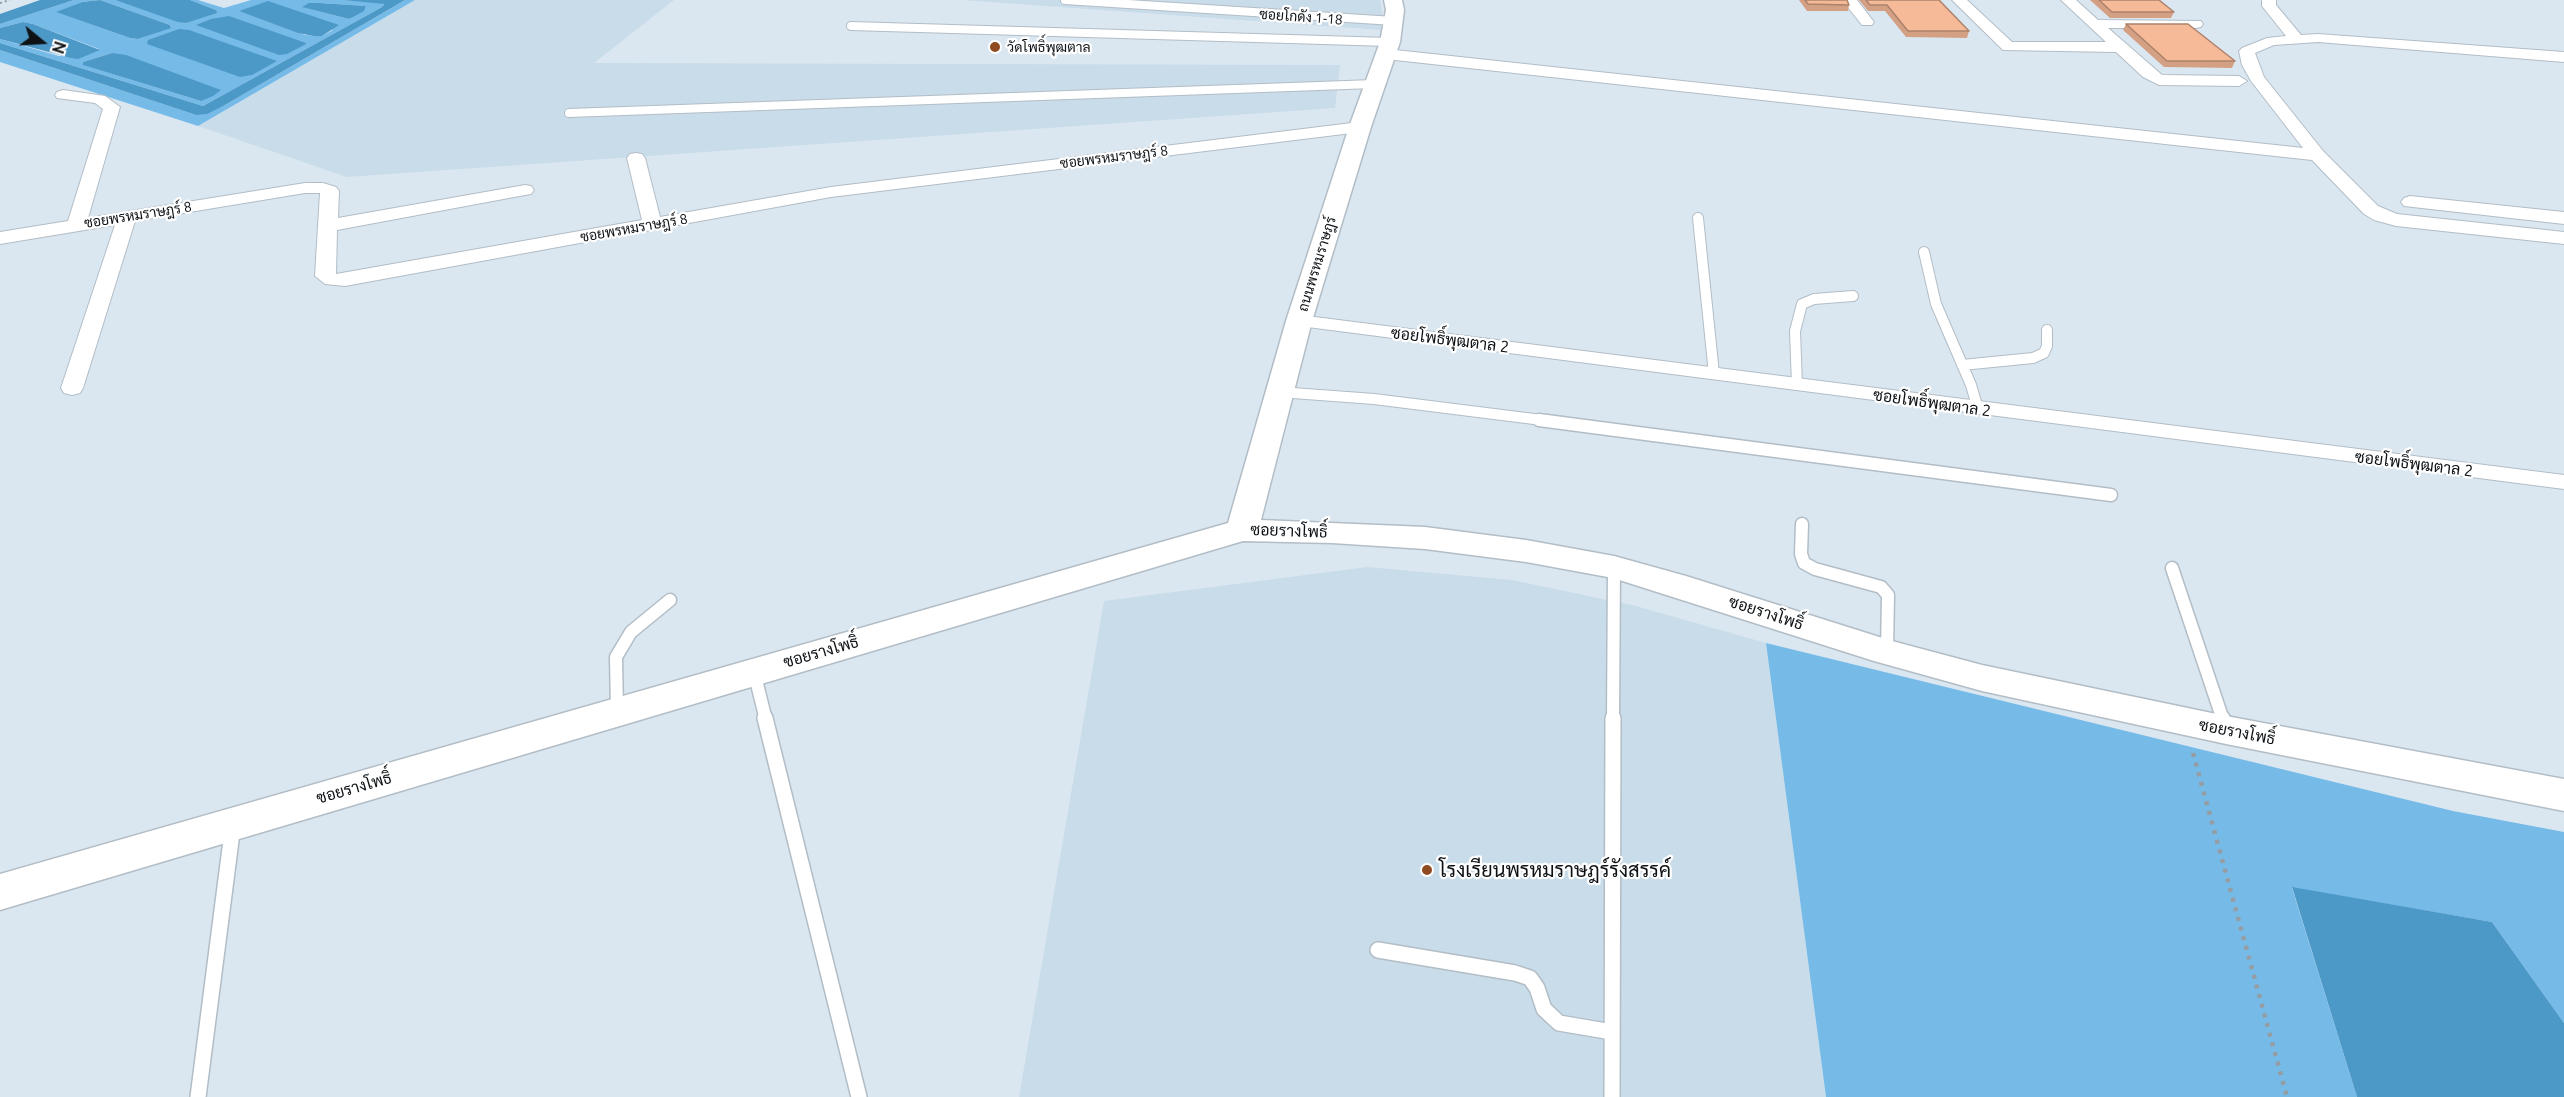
<!DOCTYPE html>
<html>
<head>
<meta charset="utf-8">
<style>
	body { margin:0 }
	#map { position:relative; width:2564px; height:1097px; overflow:hidden; background:#dbe7f0; font-family:Ubuntu,sans-serif }
	canvas { display:block }
	.north { position:absolute; left:12px; top:12px; width:60px; height:60px; -webkit-text-stroke:4px #fff; paint-order:stroke; rotate:108deg; font-size:16px; font-weight:700; line-height:24px; text-align:center; color:#0e1215 }
	.north::after { content:''; display:block; margin:auto; width:21px; height:27px; background:#0e1215; clip-path:polygon(50% 0,100% 100%,50% 72%,0 100%) }
</style>
</head>
<body>
<div id="map">
<canvas width="2564" height="1097"></canvas>
<div class="north">N</div>
</div>
<script>
const ctx = document.querySelector('canvas').getContext('2d');
ctx.lineJoin = 'round';
function fill(path, color) {
  ctx.fillStyle = color;
  ctx.fill(path, 'evenodd');
}
function toPath(rows) {
  const path = new Path2D();
  for (const r of rows) {
    path.moveTo(r[0], r[1]);
    for (let i = 2; i < r.length; i += 2) path.lineTo(r[i], r[i + 1]);
  }
  return path;
}
function stroke(path, color, width, dash) {
  ctx.strokeStyle = color;
  ctx.lineWidth = width;
  ctx.lineCap = dash ? 'butt' : 'round';
  ctx.setLineDash(dash || []);
  ctx.stroke(path);
}
function write(font, color, halo, rows, align = 'center') {
  ctx.font = font + ' Ubuntu,Sarabun,sans-serif';
  ctx.lineWidth = 4.5;
  ctx.setLineDash([]);
  ctx.textBaseline = 'middle';
  ctx.strokeStyle = halo;
  ctx.fillStyle = color;
  for (const [text, x, y, turn = 0] of rows) {
    ctx.save();
    ctx.translate(x, y);
    ctx.rotate((+turn || 0) * Math.PI / 180);
    ctx.textAlign = isNaN(turn) ? turn : align;
    if (halo) ctx.strokeText(text, 0, 0);
    ctx.fillText(text, 0, 0);
    ctx.restore();
  }
}
fill(toPath([
	[415,0,674,0,594,63,1340,65,1335,108,347,177,198,126],
	[962,0,1380,0,1383,17,1381,30],
	[1367,567,1512,580,1636,606,1766,643,1826,1097,1019,1097,1104,601]
]), '#c9dcea');
fill(toPath([
	[74,0,115,0,186,23,216,10,190,0,198,0,224,8,251,0,342,0,384,3,382,7,203,106,0,43,0,39,59,56,99,49,33,24,23,22,0,28,0,24],
	[100,0,170,25,171,27,138,39,130,38,57,12,82,2],
	[268,2,333,30,322,36,305,35,240,11],
	[320,3,365,6,366,7,349,19,303,7],
	[112,53,201,101,84,65,83,62],
	[405,0,415,0,198,126,0,62,0,50,196,115,225,105],
	[1766,643,2453,811,2564,832,2564,1023,2492,922,2292,888,2357,1097,1826,1097]
]), '#76bbe8');
fill(toPath([
	[40,0,74,0,0,24,0,14],
	[100,0,170,25,171,28,138,39,130,38,56,12,82,2],
	[115,0,190,0,216,10,217,13,186,23,178,22],
	[342,0,405,0,225,105,207,114,196,115,0,50,0,43,203,106,382,7,384,4],
	[268,1,339,25,322,36,314,36,298,33,239,11],
	[309,3,320,3,366,6,364,11,349,19,302,7],
	[229,16,306,43,306,44,287,54,279,55,196,25,211,19],
	[23,22,33,24,100,50,78,59,71,58,0,39,0,28],
	[179,29,189,30,277,61,252,75,240,77,147,44,148,40],
	[112,53,126,55,221,90,213,96,201,101,83,65,83,62],
	[2292,887,2492,922,2564,1023,2564,1097,2357,1097]
]), '#4c98c7');
const laneFar3 = toPath([
	[1065,0,1394,21],
	[851,26,1390,42],
	[569,113,1374,84]
]);
const laneFar2 = toPath([
	[1698,218,1714,374],
	[1924,252,1936,304,1971,385,1978,409],
	[1962,365,2033,358,2044,353,2047,346,2047,330],
	[1797,385,1795,331,1802,304,1814,299,1853,296],
	[1279,392,1374,399,1550,421]
]);
const laneFar1 = toPath([
	[1539,420,2111,495],
	[1802,524,1801,554,1804,563,1815,569,1881,587,1888,595,1887,652],
	[2172,568,2223,720],
	[754,672,766,720],
	[617,712,616,657,631,632,670,600],
	[1613,720,1614,567]
]);
const lane = toPath([
	[765,718,859,1097],
	[2222,718,2226,729],
	[1378,950,1515,973,1530,978,1537,988,1544,1009,1559,1023,1612,1032],
	[198,1097,233,825],
	[1612,1097,1613,718]
]);
const street = toPath([
	[1842,0,1857,0,1874,22,1872,25,1862,25,1842,0],
	[1952,0,1967,0,2012,42,2106,42,2061,0,2076,0,2098,20,2201,21,2203,24,2201,27,2196,28,2108,28,2162,75,2239,76,2247,81,2239,86,2159,85,2143,77,2116,52,2003,50,1952,0],
	[2262,0,2276,0,2276,5,2301,35,2318,34,2564,52,2564,62,2318,42,2274,45,2255,53,2264,77,2323,151,2378,206,2397,214,2564,232,2564,244,2396,226,2374,220,2364,214,2312,160,1386,59,1378,54,1386,49,2303,148,2251,81,2242,65,2239,51,2242,48,2267,38,2286,36,2262,6,2262,0],
	[63,90,105,96,120,107,88,218,305,183,323,183,336,187,339,191,338,218,525,185,531,186,534,190,531,194,525,195,337,230,336,274,642,220,627,158,630,154,636,153,642,154,645,158,660,217,831,187,1360,122,1368,127,1360,132,831,197,345,286,325,284,315,276,320,193,305,193,135,221,83,388,80,393,72,395,64,393,61,388,115,225,0,244,0,232,68,221,103,109,95,103,57,98,55,95,57,92,63,90],
	[2410,196,2564,212,2564,224,2404,206,2401,202,2404,198,2410,196],
	[1299,315,2564,475,2564,489,1292,325,1289,321,1292,317,1299,315]
]);
const secondary = toPath([
	[1384,0,1402,0,1404,10,1400,42,1371,127,1312,321,1261,520,1425,527,1526,540,1614,556,1686,576,1892,641,1982,665,2226,716,2564,779,2564,811,2226,744,1982,691,1874,661,1613,578,1526,562,1425,549,1332,543,1243,541,0,910,0,874,1228,523,1286,321,1349,127,1380,42,1386,10,1384,0]
]);
stroke(laneFar3, '#b2bdc6', 10);
stroke(laneFar2, '#b2bdc6', 12);
stroke(laneFar1, '#b2bdc6', 15);
stroke(lane, '#b2bdc6', 18);
stroke(street, '#b2bdc6', 2);
stroke(secondary, '#b2bdc6', 3);
stroke(toPath([
	[0,3,10,0]
]), '#949da4', 2, [2, 3]);
stroke(toPath([
	[2193,753,2287,1097]
]), '#949da4', 4.5, [4, 6]);
stroke(laneFar3, '#fff', 8);
stroke(laneFar2, '#fff', 10);
stroke(laneFar1, '#fff', 12);
stroke(lane, '#fff', 15);
fill(street, '#fff');
fill(secondary, '#fff');
fill(toPath([
	[1799,0,1847,0,1849,5,1848,11,1807,11],
	[1859,0,1939,0,1969,31,1967,38,1906,37,1885,11,1868,11],
	[2090,0,2159,0,2174,12,2171,18,2110,18],
	[2126,24,2235,61,2232,68,2164,67,2123,30]
]), '#d4a084');
const building = toPath([
	[1805,0,1847,0,1849,5,1808,4,1805,0],
	[1866,0,1939,0,1969,31,1908,31,1887,5,1870,5,1866,0],
	[2099,0,2159,0,2174,12,2112,12,2099,0],
	[2126,24,2188,24,2235,61,2167,61,2126,24]
]);
fill(building, '#f6ba99');
stroke(building, '#ac826b', 1.5);
for (const [x, y, r, color] of [
	[995,47,6,"#8f4a1f"],
	[1427,870,6,"#8f4a1f"]
]) {
  const dot = new Path2D();
  dot.arc(x, y, r, 0, 2 * Math.PI);
  ctx.fillStyle = color;
  ctx.fill(dot);
  stroke(dot, '#fff', 2);
}
write('14px', '#0e1215', '#fff', [
	["ซอยโกดัง 1-18",1301,17,4],
	["ซอยพรหมราษฎร์ 8",1114,157,-7],
	["ซอยพรหมราษฎร์ 8",138,215,-9],
	["ซอยพรหมราษฎร์ 8",634,228,-10],
	["ถนนพรหมราษฎร์",1317,264,-73]
]);
write('14px', '#0e1215', '#fff', [
	["วัดโพธิ์พุฒตาล",1007,47]
], 'left');
write('16px', '#0e1215', '#fff', [
	["ซอยโพธิ์พุฒตาล 2",1450,340,7],
	["ซอยโพธิ์พุฒตาล 2",1932,403,8],
	["ซอยโพธิ์พุฒตาล 2",2414,464,7],
	["ซอยรางโพธิ์",1289,531,2],
	["ซอยรางโพธิ์",1766,613,18],
	["ซอยรางโพธิ์",821,652,-16],
	["ซอยรางโพธิ์",2237,732,11],
	["ซอยรางโพธิ์",354,788,-16]
]);
write('20px', '#0e1215', '#fff', [
	["โรงเรียนพรหมราษฎร์รังสรรค์",1439,870]
], 'left');
</script>
</body>
</html>
